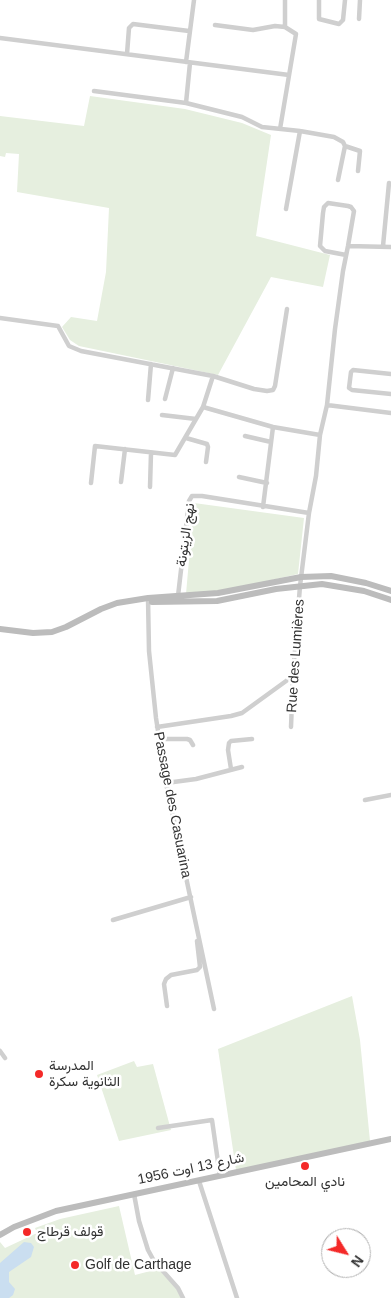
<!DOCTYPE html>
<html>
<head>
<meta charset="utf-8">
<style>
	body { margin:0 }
	#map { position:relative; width:391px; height:1298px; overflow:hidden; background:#fff; font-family:Arial,sans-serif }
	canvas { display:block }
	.north { position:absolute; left:321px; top:1228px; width:50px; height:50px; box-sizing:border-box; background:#fff; border:1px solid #adadad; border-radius:50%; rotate:126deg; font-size:14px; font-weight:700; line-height:20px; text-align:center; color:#323232 }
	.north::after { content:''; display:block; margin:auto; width:18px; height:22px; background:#f42928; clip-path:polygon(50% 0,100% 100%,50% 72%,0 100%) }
</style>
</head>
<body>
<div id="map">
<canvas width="391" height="1298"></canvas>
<div class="north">N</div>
</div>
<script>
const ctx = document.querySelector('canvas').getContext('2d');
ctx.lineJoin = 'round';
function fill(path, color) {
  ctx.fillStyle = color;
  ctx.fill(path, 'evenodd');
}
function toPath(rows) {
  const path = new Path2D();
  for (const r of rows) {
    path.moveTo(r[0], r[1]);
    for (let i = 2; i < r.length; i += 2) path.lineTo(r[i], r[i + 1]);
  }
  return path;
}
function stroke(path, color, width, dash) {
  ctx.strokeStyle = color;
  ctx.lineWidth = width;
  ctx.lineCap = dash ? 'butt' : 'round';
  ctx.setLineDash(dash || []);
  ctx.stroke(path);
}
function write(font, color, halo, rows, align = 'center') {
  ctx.font = font + ' Arial,Vazirmatn,sans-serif';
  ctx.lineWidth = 5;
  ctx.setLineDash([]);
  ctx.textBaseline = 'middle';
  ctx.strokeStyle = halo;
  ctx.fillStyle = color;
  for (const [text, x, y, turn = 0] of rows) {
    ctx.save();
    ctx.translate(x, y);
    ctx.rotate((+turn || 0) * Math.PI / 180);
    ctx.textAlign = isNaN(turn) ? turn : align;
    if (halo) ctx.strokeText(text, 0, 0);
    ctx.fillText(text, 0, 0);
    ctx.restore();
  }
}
fill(toPath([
	[90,96,185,109,242,123,271,135,256,236,330,255,323,287,271,277,218,375,79,346,70,340,62,327,71,317,97,321,106,272,109,208,17,192,19,154,6,153,5,157,0,156,0,116,84,126],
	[194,503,304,518,298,574,228,590,186,594],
	[352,996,360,1040,370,1141,236,1170,218,1049],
	[134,1061,137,1067,153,1064,171,1130,119,1141,97,1075],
	[119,1206,135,1275,158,1269,182,1294,183,1298,0,1298,0,1242,5,1248,37,1233,35,1228,60,1219]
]), '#e6efdf');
fill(toPath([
	[24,1242,31,1243,34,1247,31,1257,9,1272,9,1282,15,1289,13,1295,9,1298,0,1298,0,1263]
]), '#cadef0');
stroke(toPath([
	[319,0,319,19,339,24,343,20,345,0],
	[359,19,360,0],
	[215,25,253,30,275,26,285,27,296,34,280,129],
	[285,27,285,0],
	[0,38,289,75],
	[127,54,129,28,133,24,189,31],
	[186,62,194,0],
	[94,91,186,103,242,117,262,127,300,131,334,137,343,142,345,146,360,151,358,171],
	[186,103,190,63],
	[338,180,345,146],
	[286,209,300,131],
	[348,246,391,247],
	[383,246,389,183],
	[0,318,58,326,69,346,81,351,213,376,254,389,267,391,273,390,275,386,287,309],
	[391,374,353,370,351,372,349,388,352,390,391,394],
	[165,399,173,368],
	[148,400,151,364],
	[327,405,391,413],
	[203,407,273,427,320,435],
	[162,415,196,419],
	[245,436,271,442],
	[186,438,207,444,208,447,206,462],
	[239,477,267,483],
	[121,482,125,449],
	[91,483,95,446,175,455,203,407,213,376],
	[150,487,151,453],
	[263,507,273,427],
	[178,596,189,501,192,496,202,496,309,513],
	[148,598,149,651,156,718,166,783,214,1009],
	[157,727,231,716,242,713,293,676],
	[291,727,293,676,300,586,309,513,316,476,320,435,327,405,335,329,343,271,348,246,354,211,351,207,348,206,328,203,324,207,323,213,320,246,325,251,346,255],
	[159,739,187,739,190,740,193,745],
	[231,769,228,750,229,743,231,741,252,739],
	[166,783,196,779,242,767],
	[365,800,391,795],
	[113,920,191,897],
	[167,1006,164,984,166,979,171,975,197,970,200,967,197,941],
	[0,1051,5,1058],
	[158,1128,212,1120,220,1176],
	[199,1181,237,1298],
	[134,1194,139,1221,148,1250,154,1261,178,1288,183,1298]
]), '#cfcfcf', 4.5);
stroke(toPath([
	[152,602,217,601,276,589,322,584,364,591,391,600],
	[0,629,33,633,52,632,66,627,101,609,117,603,148,598,218,593,301,577,331,576,366,583,391,591],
	[0,1235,14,1227,56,1211,391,1139]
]), '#bcbcbc', 6);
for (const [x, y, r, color] of [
	[39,1074,5,"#f42928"],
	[305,1166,5,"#f42928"],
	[27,1232,5,"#f42928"],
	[75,1265,5,"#f42928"]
]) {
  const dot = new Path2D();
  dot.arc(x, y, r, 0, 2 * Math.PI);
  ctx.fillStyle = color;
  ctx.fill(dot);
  stroke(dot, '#fff', 2);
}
write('14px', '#323232', '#fff', [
	["نهج الزيتونة",186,535,-82],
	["Rue des Lumières",296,656,-86],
	["Passage des Casuarina",172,805,79],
	["شارع 13 اوت 1956",191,1169,-12]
]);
write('14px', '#323232', '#fff', [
	["المدرسة",49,1066],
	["الثانوية سكرة",49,1082],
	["نادي المحامين",305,1182,"center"],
	["قولف قرطاج",37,1232],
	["Golf de Carthage",85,1265]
], 'left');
</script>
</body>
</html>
